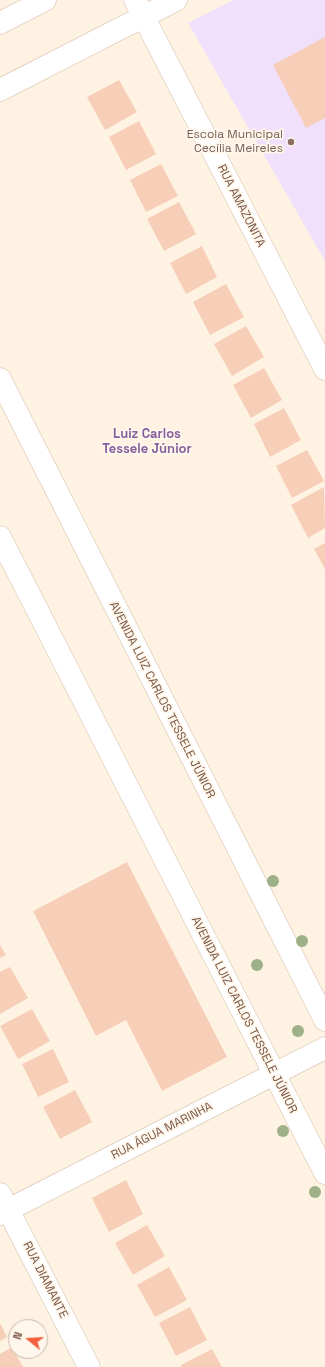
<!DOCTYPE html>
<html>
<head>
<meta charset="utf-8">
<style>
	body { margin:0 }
	#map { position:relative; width:325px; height:1367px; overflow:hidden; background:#fef3e3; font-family:"Space Grotesk",sans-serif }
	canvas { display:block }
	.north { position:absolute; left:8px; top:1319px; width:40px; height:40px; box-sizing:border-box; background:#fff7ec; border:1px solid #cab7aa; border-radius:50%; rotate:288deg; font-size:11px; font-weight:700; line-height:16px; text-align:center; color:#7a5746 }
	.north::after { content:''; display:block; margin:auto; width:14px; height:18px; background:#f45f3c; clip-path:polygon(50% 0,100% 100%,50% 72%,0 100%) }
</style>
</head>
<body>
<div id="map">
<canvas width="325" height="1367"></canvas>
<div class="north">N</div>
</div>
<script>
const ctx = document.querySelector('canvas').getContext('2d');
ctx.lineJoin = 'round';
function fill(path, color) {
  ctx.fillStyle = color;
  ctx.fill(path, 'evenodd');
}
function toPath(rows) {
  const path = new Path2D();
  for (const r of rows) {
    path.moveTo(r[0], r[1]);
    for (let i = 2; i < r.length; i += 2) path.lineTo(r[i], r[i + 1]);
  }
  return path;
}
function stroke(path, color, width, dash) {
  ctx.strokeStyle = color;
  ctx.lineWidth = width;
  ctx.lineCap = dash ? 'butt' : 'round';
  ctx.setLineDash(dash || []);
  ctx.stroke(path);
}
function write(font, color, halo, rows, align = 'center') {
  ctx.font = font + ' "Space Grotesk",sans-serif';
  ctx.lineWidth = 3.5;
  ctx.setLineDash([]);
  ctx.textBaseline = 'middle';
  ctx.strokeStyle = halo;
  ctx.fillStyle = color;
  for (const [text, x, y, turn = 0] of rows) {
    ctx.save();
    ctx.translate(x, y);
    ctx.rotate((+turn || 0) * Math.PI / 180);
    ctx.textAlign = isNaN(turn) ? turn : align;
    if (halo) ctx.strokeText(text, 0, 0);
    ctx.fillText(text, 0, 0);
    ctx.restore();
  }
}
fill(toPath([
	[233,0,325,0,325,261,188,23]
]), '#f0e0fb');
fill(toPath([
	[325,37,325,118,306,128,273,65],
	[119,80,137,112,105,130,87,97],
	[139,121,156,154,126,170,109,137],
	[161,164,178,196,146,212,130,180],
	[179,202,196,234,164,251,147,219],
	[202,246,217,277,186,294,170,263],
	[226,284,244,317,210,335,193,302],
	[246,326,264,357,232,376,214,344],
	[264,368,282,400,251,418,233,385],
	[284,408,301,440,270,457,254,424],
	[307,450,324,481,292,498,276,466],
	[324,487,325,528,308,538,291,505],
	[325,543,325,569,314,549],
	[127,862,227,1057,162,1091,126,1020,96,1036,33,911],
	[0,945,6,955,0,958],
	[10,967,28,998,0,1014,0,972],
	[32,1009,50,1041,18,1059,0,1026],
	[53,1049,69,1082,38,1097,22,1064],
	[75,1090,92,1122,60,1139,43,1107],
	[126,1180,143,1214,109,1232,92,1198],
	[147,1225,165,1256,133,1275,115,1243],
	[169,1267,187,1300,155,1317,137,1285],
	[190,1307,207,1340,176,1356,159,1323],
	[0,1323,7,1337,0,1341],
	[12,1347,23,1367,0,1367,0,1354],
	[212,1349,222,1367,182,1367,181,1365]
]), '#f7cfb8');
const street = toPath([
	[135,0,325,369],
	[0,1194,89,1367],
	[0,1214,325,1048]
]);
const secondary = toPath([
	[0,23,45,0],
	[0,90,176,0],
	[0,379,325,1020],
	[0,537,325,1173]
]);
stroke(street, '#d4bcab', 23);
stroke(secondary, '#d7bba8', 23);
stroke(street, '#fff', 22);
stroke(secondary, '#fff', 22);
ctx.fillStyle = '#9eb087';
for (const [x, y] of [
	[273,881],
	[302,941],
	[257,965],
	[298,1031],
	[283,1131],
	[315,1192]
]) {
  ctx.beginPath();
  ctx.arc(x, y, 6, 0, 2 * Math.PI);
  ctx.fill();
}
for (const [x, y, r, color] of [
	[291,142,4,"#8d6e63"]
]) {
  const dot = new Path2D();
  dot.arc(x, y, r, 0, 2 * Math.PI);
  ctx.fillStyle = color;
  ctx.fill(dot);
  stroke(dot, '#fff7ec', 1.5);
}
write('12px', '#785e54', '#fff7ec', [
	["Escola Municipal",283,135],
	["Cecília Meireles",283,149]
], 'right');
write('12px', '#7a5746', '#fff7ec', [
	["RUA AMAZONITA",241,206,63],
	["AVENIDA LUIZ CARLOS TESSELE JÚNIOR",162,700,63],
	["AVENIDA LUIZ CARLOS TESSELE JÚNIOR",244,1015,63],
	["RUA ÁGUA MARINHA",162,1131,-27],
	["RUA DIAMANTE",45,1280,63]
]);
write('bold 13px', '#87619e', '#fff7ec', [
	["Luiz Carlos",147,434],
	["Tessele Júnior",147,449]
]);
</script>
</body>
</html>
